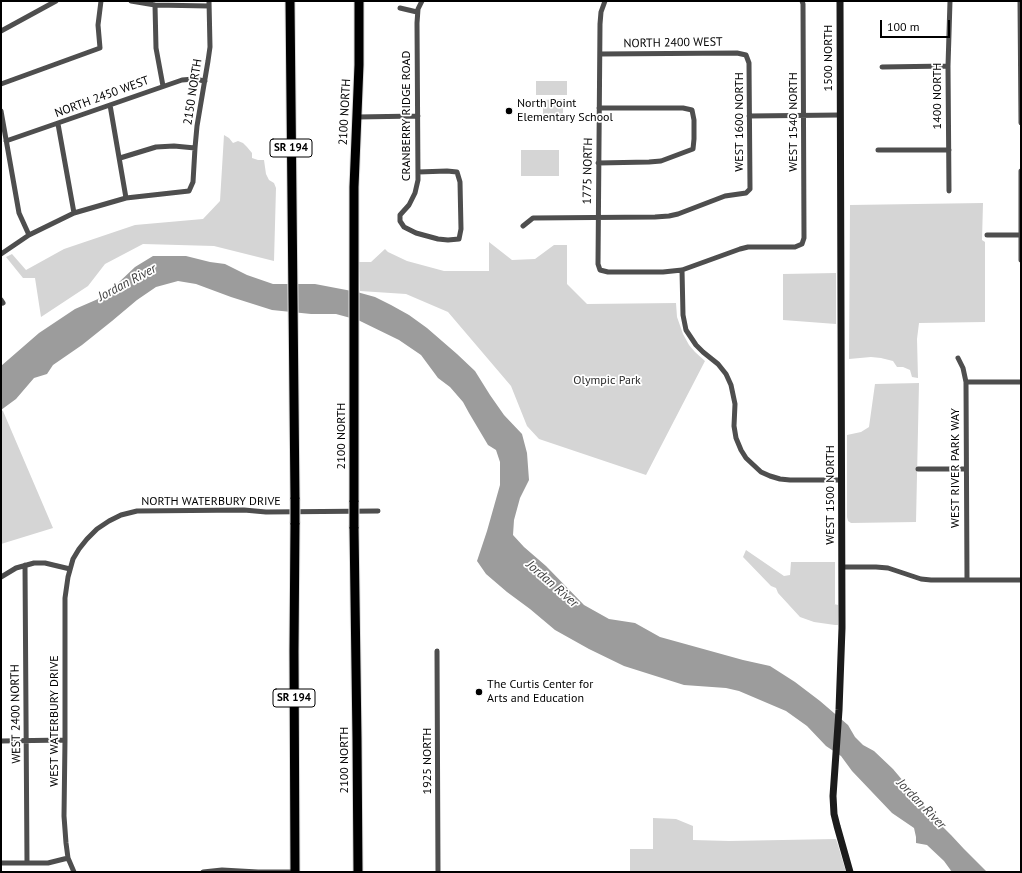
<!DOCTYPE html>
<html>
<head>
<meta charset="utf-8">
<style>
	body { margin:0 }
	#map { position:relative; width:1022px; height:873px; overflow:hidden; background:#fff; font-family:"PT Sans",sans-serif }
	canvas { display:block }
	.frame { position:absolute; inset:0; border:2px solid #000; pointer-events:none }
	.scale { position:absolute; left:880px; top:20px; width:70px; height:18px; box-sizing:border-box; border:2px solid #000; border-top:0; padding-left:5px; font-size:12px; line-height:14px; white-space:nowrap; color:#000; -webkit-text-stroke:3px #fff; paint-order:stroke }
</style>
</head>
<body>
<div id="map">
<canvas width="1022" height="873"></canvas>
<div class="frame"></div>
<div class="scale">100 m</div>
</div>
<script>
const ctx = document.querySelector('canvas').getContext('2d');
ctx.lineJoin = 'round';
function fill(path, color) {
  ctx.fillStyle = color;
  ctx.fill(path, 'evenodd');
}
function toPath(rows) {
  const path = new Path2D();
  for (const r of rows) {
    path.moveTo(r[0], r[1]);
    for (let i = 2; i < r.length; i += 2) path.lineTo(r[i], r[i + 1]);
  }
  return path;
}
function stroke(path, color, width, dash) {
  ctx.strokeStyle = color;
  ctx.lineWidth = width;
  ctx.lineCap = dash ? 'butt' : 'round';
  ctx.setLineDash(dash || []);
  ctx.stroke(path);
}
function write(font, color, halo, rows, align = 'center') {
  ctx.font = font + ' "PT Sans",sans-serif';
  ctx.lineWidth = 3.5;
  ctx.setLineDash([]);
  ctx.textBaseline = 'middle';
  ctx.strokeStyle = halo;
  ctx.fillStyle = color;
  for (const [text, x, y, turn = 0] of rows) {
    ctx.save();
    ctx.translate(x, y);
    ctx.rotate((+turn || 0) * Math.PI / 180);
    ctx.textAlign = isNaN(turn) ? turn : align;
    if (halo) ctx.strokeText(text, 0, 0);
    ctx.fillText(text, 0, 0);
    ctx.restore();
  }
}
fill(toPath([
	[536,81,567,81,567,95,536,95],
	[562,99,563,101,563,121,543,122,543,100],
	[224,135,229,138,233,143,238,141,243,143,247,147,252,153,252,158,258,160,264,160,266,174,269,180,274,183,276,188,274,261,214,246,143,244,105,264,88,286,41,317,35,278,23,278,6,257,12,254,26,270,64,249,135,225,203,219,220,201],
	[521,150,559,150,559,176,521,176],
	[983,203,982,240,985,242,985,322,919,323,917,339,918,378,912,377,910,370,903,367,897,367,893,361,881,358,871,357,849,359,850,205],
	[489,242,512,260,535,259,554,245,567,245,567,284,587,304,676,303,677,317,683,334,689,345,695,352,705,361,646,475,539,439,527,426,511,386,448,312,406,294,360,291,359,262,371,262,385,249,388,252,407,261,444,271,489,271],
	[836,273,836,324,783,320,783,274],
	[919,383,916,522,851,523,848,521,847,517,847,435,861,432,869,427,875,384],
	[1,410,3,411,53,528,1,544],
	[746,550,784,576,790,575,791,562,835,562,835,604,834,604,838,605,838,625,835,625,814,622,800,617,778,593,776,588,771,586,743,557],
	[653,818,676,819,693,826,693,840,729,841,836,839,838,845,846,872,630,872,630,849,653,849]
]), '#d5d5d5');
fill(toPath([
	[153,256,186,256,210,262,225,264,247,275,273,284,315,284,357,292,375,297,391,305,409,315,427,328,457,354,475,371,490,395,504,415,522,434,527,453,529,480,520,498,514,520,513,535,524,547,546,566,584,605,609,619,635,623,660,637,743,660,770,666,795,682,820,701,848,725,855,737,863,745,874,751,893,769,936,820,951,835,964,849,987,872,952,872,944,861,927,845,916,843,916,837,914,828,892,813,852,771,841,756,826,746,807,726,786,711,739,691,726,688,684,685,624,666,589,649,555,630,530,609,507,592,486,574,477,561,487,531,500,485,500,462,496,450,488,445,469,413,463,402,450,387,438,378,421,355,399,340,358,320,336,314,311,314,272,310,231,297,196,284,178,281,156,287,137,300,112,321,82,345,53,365,47,374,34,378,16,399,1,410,1,366,39,333,75,309,98,299,116,285,135,267]
]), '#9c9c9c');
const highway = toPath([
	[290,1,295,499],
	[354,502,354,187,359,65,359,1],
	[295,523,294,651,295,872],
	[354,527,357,739,358,872]
]);
stroke(highway, '#dbdbdb', 11);
stroke(toPath([
	[131,1,155,5,209,6],
	[605,1,601,12,600,24,598,264,600,270,608,272,663,272,682,270,740,249,748,247,795,247,802,244,804,238,803,4,802,1],
	[1020,1,1021,123],
	[155,5,156,48,163,86],
	[400,8,417,12],
	[1,31,56,1],
	[882,67,948,66],
	[1,84,100,48,98,25,101,1],
	[110,105,126,198],
	[1,111,19,213,29,235],
	[749,116,840,115],
	[357,117,418,116],
	[58,124,74,213],
	[6,141,182,80,194,79,205,81],
	[878,150,949,150],
	[120,158,156,147,174,146,195,148],
	[598,163,649,162,661,161,693,149,694,139,694,120,692,110,683,108,599,108],
	[1021,171,1021,260],
	[418,172,447,171,457,172,460,182,461,229,459,239,448,240,438,239,416,233,404,227,400,221,400,215,409,205,415,193,418,180,417,23,418,9,422,1],
	[949,191,948,66,950,1],
	[523,226,533,218,655,217,669,216,678,214,725,196,746,193,750,189,749,63,746,55,737,53,600,54],
	[987,235,1021,235],
	[1,254,29,235,74,213,126,198,189,191,193,182,195,148,197,126,208,61,210,47,209,1],
	[682,270,683,315,686,330,696,345,703,352,718,364,726,374,731,385,735,404,734,426,736,438,741,450,746,458,761,472,770,476,780,479,790,480,841,480],
	[1,300,3,303],
	[958,358,963,368,966,382,967,580],
	[966,382,1021,382],
	[918,469,966,469],
	[25,565,27,863],
	[842,567,876,567,888,568,921,579,931,580,1021,580],
	[1,577,16,568,34,563,45,563,70,569],
	[437,651,438,872],
	[1,741,65,740],
	[1,863,48,863,68,858],
	[74,872,68,858,66,843,64,816,65,740,65,598,68,577,73,559,79,549,87,539,97,529,109,521,121,515,137,511,244,510,266,512,378,511],
	[203,872,222,870,258,872,295,872]
]), '#4e4e4e', 5);
stroke(toPath([
	[840,1,842,628,839,710,833,796,834,814,837,826,850,872]
]), '#1b1b1b', 7);
stroke(highway, '#000', 9);
const highwayBridge = toPath([
	[354,502,354,527],
	[295,523,295,499]
]);
stroke(highwayBridge, '#dbdbdb', 11, []);
stroke(highwayBridge, '#000', 9);
for (const [x, y, r, color] of [
	[509,111,4,"#000"],
	[479,692,4,"#000"]
]) {
  const dot = new Path2D();
  dot.arc(x, y, r, 0, 2 * Math.PI);
  ctx.fillStyle = color;
  ctx.fill(dot);
  stroke(dot, '#fff', 1.5);
}
for (const [x, y, w] of [
	[291,148,42],
	[294,698,42]
]) {
  const box = new Path2D();
  box.roundRect(x - w / 2, y - 9, w, 18, 3);
  ctx.fillStyle = '#fff';
  ctx.fill(box);
  stroke(box, '#000', 1);
}
write('bold 11px', '#000', null, [
	["SR 194",291,148],
	["SR 194",294,698]
]);
write('12px', '#000', '#fff', [
	["NORTH 2400 WEST",673,43,-1],
	["1500 NORTH",829,58,-90],
	["2150 NORTH",193,92,-81],
	["1400 NORTH",938,96,-90],
	["NORTH 2450 WEST",102,97,-20],
	["2100 NORTH",345,112,-87],
	["CRANBERRY RIDGE ROAD",407,116,-90],
	["WEST 1600 NORTH",740,122,-90],
	["WEST 1540 NORTH",794,122,-90],
	["1775 NORTH",588,171,-89],
	["2100 NORTH",342,436,-90],
	["WEST RIVER PARK WAY",956,468,-90],
	["WEST 1500 NORTH",831,495,-90],
	["NORTH WATERBURY DRIVE",211,502],
	["WEST 2400 NORTH",16,714,-91],
	["WEST WATERBURY DRIVE",55,721,-90],
	["2100 NORTH",345,760,-90],
	["1925 NORTH",428,761,-90]
]);
write('12px', '#000', '#fff', [
	["North Point",517,104],
	["Elementary School",517,118],
	["The Curtis Center for",487,685],
	["Arts and Education",487,699]
], 'left');
write('12px', '#2c2c2c', '#fff', [
	["Olympic Park",607,381]
]);
write('italic 13px', '#3d3d3d', '#fff', [
	["Jordan River",127,283,-28],
	["Jordan River",552,584,41],
	["Jordan River",921,804,46]
]);
</script>
</body>
</html>
